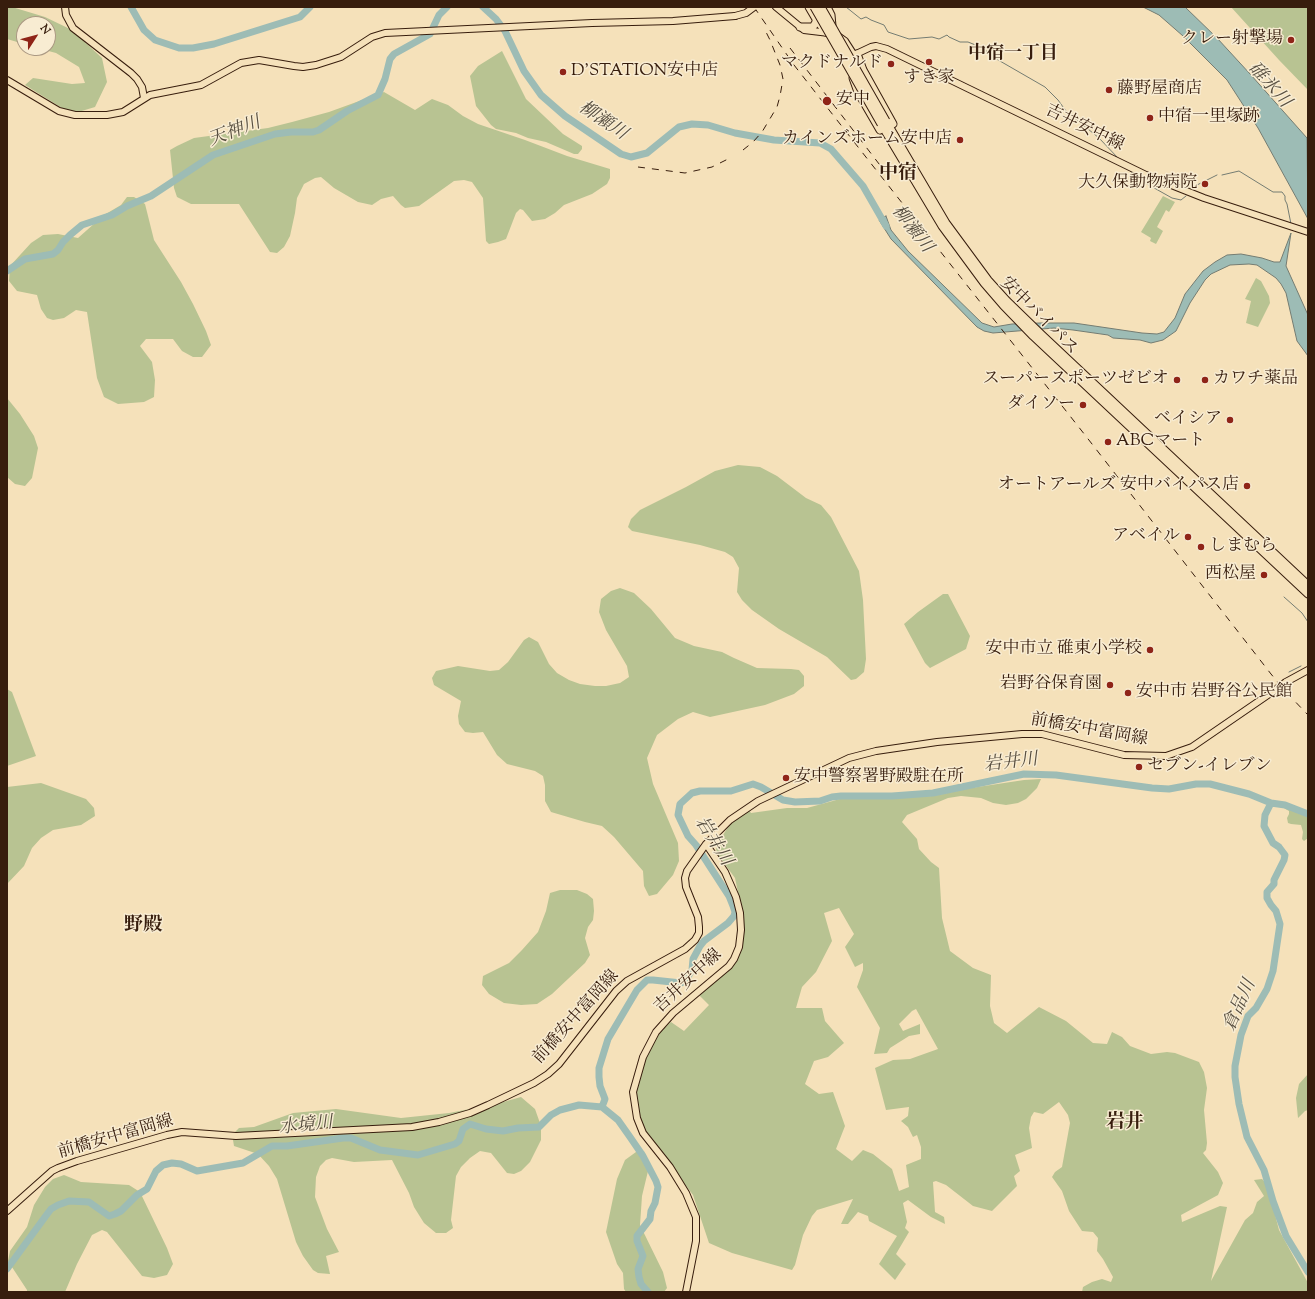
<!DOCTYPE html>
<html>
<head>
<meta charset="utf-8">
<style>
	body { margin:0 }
	#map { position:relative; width:1315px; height:1299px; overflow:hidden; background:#f5e1ba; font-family:"Sorts Mill Goudy",serif }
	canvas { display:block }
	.frame { position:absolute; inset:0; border:8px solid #371d0d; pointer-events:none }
	.north { position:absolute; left:16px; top:16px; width:40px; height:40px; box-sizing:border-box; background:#f8ecd2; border:1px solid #ab9983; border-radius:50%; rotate:54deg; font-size:11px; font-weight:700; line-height:16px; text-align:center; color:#371d0d }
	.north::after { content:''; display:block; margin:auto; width:14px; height:18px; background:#8f2418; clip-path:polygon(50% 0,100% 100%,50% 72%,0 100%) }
</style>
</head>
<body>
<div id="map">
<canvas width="1315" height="1299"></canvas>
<div class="frame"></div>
<div class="north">N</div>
</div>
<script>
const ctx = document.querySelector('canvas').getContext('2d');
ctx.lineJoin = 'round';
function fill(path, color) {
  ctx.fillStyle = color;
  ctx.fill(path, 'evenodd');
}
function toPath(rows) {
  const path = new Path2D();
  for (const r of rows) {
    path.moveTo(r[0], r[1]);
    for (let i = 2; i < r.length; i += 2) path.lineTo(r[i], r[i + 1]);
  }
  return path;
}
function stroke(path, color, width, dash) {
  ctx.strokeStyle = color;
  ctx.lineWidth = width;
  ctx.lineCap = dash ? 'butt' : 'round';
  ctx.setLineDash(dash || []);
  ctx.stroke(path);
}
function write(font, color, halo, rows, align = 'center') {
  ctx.font = font + ' "Sorts Mill Goudy","Noto Serif JP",serif';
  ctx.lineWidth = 3;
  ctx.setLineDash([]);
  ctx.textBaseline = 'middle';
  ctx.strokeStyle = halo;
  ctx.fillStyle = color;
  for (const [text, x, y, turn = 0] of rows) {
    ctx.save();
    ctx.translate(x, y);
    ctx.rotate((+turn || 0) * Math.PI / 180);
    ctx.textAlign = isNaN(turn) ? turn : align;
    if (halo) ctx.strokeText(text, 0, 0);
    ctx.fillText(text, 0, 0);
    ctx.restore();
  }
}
fill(toPath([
	[7,7,12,7,45,17,72,30,102,58,107,82,95,107,75,113,65,110,25,85,33,78,72,84,85,83,79,67,56,53,37,48,48,48,48,24,24,24,24,44,7,39],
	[1231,7,1308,7,1308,90,1279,60],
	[502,51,526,99,563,134,582,146,582,149,578,154,574,154,546,142,528,138,516,133,496,129,491,125,476,106,470,76,478,66],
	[384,92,415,110,432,99,448,105,463,116,478,124,525,140,567,156,610,169,610,178,607,184,592,194,564,205,555,213,545,219,532,221,523,210,520,209,516,213,506,239,498,242,489,244,486,241,483,198,472,182,464,180,454,181,419,206,405,208,401,205,393,196,381,199,372,205,358,202,334,188,321,177,315,178,304,184,297,198,295,213,290,236,284,247,277,253,270,252,239,204,191,204,177,197,174,188,170,150,177,146,194,138,268,128,292,122,329,112],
	[1163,196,1175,202,1169,212,1166,210,1157,227,1163,231,1156,244,1150,241,1151,238,1141,232],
	[127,197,134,197,145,204,154,240,181,282,193,304,206,331,211,345,202,357,193,357,182,351,173,339,146,339,140,346,152,362,155,380,154,397,144,402,118,404,104,397,97,378,87,312,76,310,64,318,53,320,47,318,41,309,37,295,17,291,9,281,10,266,31,243,43,235,58,234,78,238,104,215,121,205],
	[1256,278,1261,281,1269,296,1270,303,1258,327,1246,323,1251,301,1245,299],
	[7,398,20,414,34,436,38,448,32,478,25,486,15,484,7,477],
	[738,465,760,467,777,476,806,498,821,505,831,517,859,571,863,600,866,659,864,672,856,679,851,680,827,657,779,629,752,610,742,600,737,592,739,568,733,557,725,552,700,545,632,531,628,527,631,519,640,510,686,487,715,471],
	[620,588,634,593,651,609,675,638,694,646,722,652,734,658,757,668,791,669,799,670,804,676,804,686,794,694,765,705,710,717,693,712,678,719,657,735,647,758,653,784,678,843,679,861,673,875,657,894,649,896,644,886,643,871,614,837,602,826,585,822,551,812,545,801,545,785,543,776,535,771,507,764,497,755,483,732,473,733,465,732,459,724,458,716,461,701,434,685,432,678,436,671,458,666,490,671,499,670,508,662,524,640,529,637,538,642,549,664,557,673,569,680,580,684,595,686,606,686,620,683,629,677,627,666,606,630,599,612,601,599,611,591],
	[943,594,948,594,970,636,966,649,930,668,925,663,904,624,918,612],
	[7,689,12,692,36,756,7,766],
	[1041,779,1037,788,1026,799,1018,803,1006,805,993,803,981,798,961,796,948,798,907,815,902,822,917,839,919,849,931,862,939,868,942,918,950,951,973,968,991,975,990,1006,994,1023,1007,1033,1039,1007,1066,1021,1093,1043,1107,1044,1112,1032,1122,1037,1130,1046,1151,1054,1167,1052,1175,1053,1199,1062,1204,1072,1207,1088,1204,1110,1207,1143,1206,1150,1203,1153,1218,1172,1223,1183,1218,1195,1181,1215,1182,1222,1220,1206,1227,1207,1211,1281,1245,1220,1253,1213,1257,1202,1264,1196,1254,1180,1262,1179,1267,1184,1279,1230,1308,1283,1308,1292,1082,1292,1083,1287,1092,1282,1102,1279,1111,1282,1113,1277,1103,1259,1097,1251,1098,1238,1093,1232,1082,1231,1069,1211,1062,1191,1052,1177,1055,1172,1062,1167,1070,1123,1068,1115,1059,1102,1043,1114,1034,1112,1031,1117,1029,1128,1032,1148,1015,1155,1020,1171,1014,1176,1017,1186,992,1211,973,1206,946,1185,936,1181,933,1182,935,1212,944,1217,945,1224,931,1217,908,1200,903,1203,907,1222,905,1228,909,1232,896,1254,906,1264,895,1280,879,1264,897,1236,869,1221,868,1216,858,1212,848,1224,841,1224,853,1199,817,1210,812,1216,803,1235,795,1265,792,1270,732,1253,709,1243,693,1195,645,1132,639,1117,635,1092,644,1059,657,1034,671,1022,684,1031,709,1005,699,995,729,970,736,961,742,948,743,930,739,897,735,878,718,855,716,849,720,840,731,822,749,810,751,813,787,808,807,808,840,799,933,796,971,788,1024,780],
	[839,908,854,934,845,947,855,967,863,963,863,970,857,987,880,1028,874,1054,887,1053,890,1048,909,1036,920,1034,920,1024,903,1031,899,1024,912,1011,916,1009,938,1049,910,1059,893,1060,875,1068,886,1110,909,1107,908,1116,901,1121,908,1127,913,1137,917,1135,921,1147,921,1159,906,1165,909,1187,899,1191,892,1169,873,1154,863,1150,852,1161,836,1149,845,1126,833,1092,819,1094,805,1084,814,1061,828,1057,844,1043,825,1021,822,1008,796,1008,802,987,816,972,832,941,824,913],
	[41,783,86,799,94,808,95,816,81,825,53,830,41,838,32,848,24,866,7,884,7,787],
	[1282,807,1290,808,1308,816,1308,838,1304,841,1302,839,1303,832,1301,825,1291,824,1288,823,1287,818,1289,814,1289,811],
	[560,890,577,890,587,894,593,899,594,911,593,920,588,927,585,938,590,955,585,963,552,994,537,1004,521,1005,504,1003,489,994,482,985,483,976,509,963,522,950,538,932,546,911,550,893],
	[1308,1074,1308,1110,1305,1111,1298,1118,1296,1098,1299,1084],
	[521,1097,535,1109,541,1126,541,1140,530,1162,521,1171,514,1174,507,1173,491,1153,480,1151,470,1158,461,1167,456,1176,451,1220,453,1228,446,1233,436,1233,424,1223,414,1207,409,1193,392,1160,354,1162,332,1158,326,1160,320,1166,316,1177,315,1197,327,1229,339,1252,326,1256,330,1274,318,1273,313,1270,303,1256,296,1242,277,1179,269,1166,258,1154,234,1146,233,1140,233,1134,239,1128,254,1127,293,1113,336,1109,401,1118,449,1113,496,1104],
	[644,1151,649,1167,642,1196,640,1225,663,1272,667,1288,664,1292,626,1292,624,1289,623,1273,617,1264,606,1232,617,1179,625,1160,636,1152],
	[64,1175,81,1182,129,1185,140,1192,167,1248,173,1264,167,1275,154,1278,142,1276,107,1232,102,1230,92,1235,77,1264,65,1292,27,1292,27,1290,8,1261,10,1251,27,1227,34,1205,45,1187,53,1179]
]), '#b8c392');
const water = toPath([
	[1143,7,1185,7,1217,38,1251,75,1307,138,1308,219,1258,128,1227,80,1183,36,1159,15,1143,7],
	[886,216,891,230,908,251,982,323,994,327,1012,324,1040,323,1074,323,1142,333,1157,334,1164,332,1175,318,1185,294,1203,271,1215,262,1227,255,1241,254,1262,258,1274,262,1280,262,1291,233,1286,266,1308,315,1308,356,1297,341,1286,293,1281,284,1276,278,1257,265,1249,264,1230,265,1211,274,1205,280,1190,303,1176,331,1163,340,1151,343,1140,340,1113,338,1108,335,1073,330,1054,328,993,333,984,331,977,327,891,239,879,220,886,216]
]);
fill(water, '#9dbcb5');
stroke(water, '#747c72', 1);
stroke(toPath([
	[846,7,861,19,866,17,871,20,884,25,888,32,909,39,932,37,939,39,947,35,949,37,960,42,968,42,983,48,993,57,1045,87,1058,100,1066,111,1099,138,1118,158],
	[1130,171,1140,180,1172,198,1181,200,1186,196],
	[1222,175,1239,171,1273,192,1282,192,1285,196,1285,200,1287,204,1291,224],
	[1191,188,1217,175],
	[1284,597,1302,613,1308,622],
	[1289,672,1301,666]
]), '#747c72', 1);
stroke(toPath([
	[131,7,144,30,155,40,179,48,193,48,214,44,300,17,310,7],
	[483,7,496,19,505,31,524,71,541,95,565,116,621,154,631,157,647,153,679,127,692,124,708,125,735,133,774,140,820,143,831,149,863,186,886,226],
	[7,271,25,259,53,254,58,250,63,242,70,235,82,225,112,215,127,206,151,196,213,155,275,134,291,132,313,132,319,130,347,111,378,95,385,79,390,59,394,54,430,34,439,15,447,7],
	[1271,803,1265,815,1264,826,1273,843,1279,847,1285,855,1284,860,1274,880,1274,884,1267,892,1267,898,1271,905,1276,911,1280,924,1273,971,1267,989,1256,1008,1248,1016,1241,1035,1235,1066,1235,1077,1239,1104,1247,1137,1264,1170,1273,1201,1286,1236,1308,1272],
	[602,1107,605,1099,600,1086,599,1077,599,1068,608,1039,637,990,647,980,653,980,681,983,686,980,692,970,693,959,700,946,704,941,728,923,734,916,735,912,733,906,729,896,696,845,688,836,678,815,680,804,692,793,700,791,731,791,753,784,761,787,783,800,795,802,820,801,832,797,841,796,892,796,933,793,1024,774,1056,775,1152,788,1169,789,1196,784,1210,784,1249,794,1271,803,1285,805,1308,814],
	[602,1107,618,1120,630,1137,643,1156,656,1181,658,1187,655,1203,651,1211,650,1219,637,1236,637,1241,643,1256,638,1269,639,1277,641,1284,648,1292],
	[7,1269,45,1217,51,1209,58,1205,69,1201,89,1202,109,1216,115,1214,121,1211,137,1195,147,1189,156,1171,163,1165,172,1163,181,1164,197,1171,243,1163,272,1146,287,1146,343,1138,351,1138,380,1150,418,1155,455,1144,459,1141,463,1129,470,1124,486,1129,503,1131,518,1128,539,1127,551,1115,560,1110,579,1105,602,1107]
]), '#9dbcb5', 7);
const major = toPath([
	[65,7,66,15,73,28,131,73,137,79,142,87,144,98],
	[776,7,804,30,829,33],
	[838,36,845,41,854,55,871,47,876,46,887,49,1146,175,1204,198,1308,232],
	[7,80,59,111,75,115,107,115,123,112,150,95,201,85,241,63,259,60,294,66,303,67,316,65,341,57,372,37,385,33,592,23,673,21,735,16],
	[1286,682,1308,670],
	[7,1211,52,1171,58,1168,77,1161,167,1135,182,1132,236,1136,412,1127,439,1122,470,1113,488,1105,534,1083,548,1074,559,1064,616,991,627,981,685,949,695,940,699,933,699,927,698,917,686,887,685,878,687,871,706,844,730,820,758,801,849,758,876,751,937,742,1022,734,1042,734,1124,755,1166,756,1192,747,1278,688],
	[686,1292,696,1241,696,1217,686,1193,670,1167,643,1133,637,1118,633,1092,643,1057,656,1032,673,1013,729,966,734,959,739,947,741,930,740,913,736,897,725,872,706,844]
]);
const highway = toPath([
	[809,7,816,19,826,32],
	[827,7,831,15,832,26],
	[800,27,813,27,816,22,816,19],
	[857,54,863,70,893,124],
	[853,78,858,92,880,130],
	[886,121,946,223,988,280,1007,301,1042,335,1308,585],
	[881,124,942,226,984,283,1003,305,1033,336,1308,594]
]);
stroke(major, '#371d0d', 8);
stroke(highway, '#371d0d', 9);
stroke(major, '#f5e1ba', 6);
stroke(highway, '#f5e1ba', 7);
stroke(toPath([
	[754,7,794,65,858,147,1085,435,1271,674,1286,692,1308,715],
	[790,48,886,173],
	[743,150,753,142,762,132,777,107,780,96,783,79,780,65,770,40,765,30],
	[638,167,685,173,712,167,730,158]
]), '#371d0d', 1, [7, 7]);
const majorBridge = toPath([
	[735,16,746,13,754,7],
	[1278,688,1286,682]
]);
const highwayBridge = toPath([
	[814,7,881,124],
	[821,7,886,121]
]);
stroke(majorBridge, '#371d0d', 8, []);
stroke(highwayBridge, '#371d0d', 9, []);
stroke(majorBridge, '#f5e1ba', 6);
stroke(highwayBridge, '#f5e1ba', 7);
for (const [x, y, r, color] of [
	[1291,40,4,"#8f2418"],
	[929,62,4,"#8f2418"],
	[891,64,4,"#8f2418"],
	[563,72,4,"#8f2418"],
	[1109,90,4,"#8f2418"],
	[827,101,5,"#8f2418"],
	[1150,118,4,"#8f2418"],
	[960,140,4,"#8f2418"],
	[1205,184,4,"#8f2418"],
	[1177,380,4,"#8f2418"],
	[1205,380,4,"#8f2418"],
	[1083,405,4,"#8f2418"],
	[1230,420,4,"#8f2418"],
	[1108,442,4,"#8f2418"],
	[1247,486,4,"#8f2418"],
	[1188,537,4,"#8f2418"],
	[1201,547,4,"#8f2418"],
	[1264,575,4,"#8f2418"],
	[1150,650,4,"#8f2418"],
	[1110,685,4,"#8f2418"],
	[1128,693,4,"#8f2418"],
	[1139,767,4,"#8f2418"],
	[786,778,4,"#8f2418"]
]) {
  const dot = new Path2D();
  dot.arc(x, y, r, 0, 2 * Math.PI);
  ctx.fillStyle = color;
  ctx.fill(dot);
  stroke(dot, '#f8ecd2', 1.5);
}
write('17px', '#371d0d', '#f8ecd2', [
	["クレー射撃場",1283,40],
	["マクドナルド",883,64],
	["D'STATION安中店",571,72,"left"],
	["すき家",929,79,"center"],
	["藤野屋商店",1117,90,"left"],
	["安中",836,101,"left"],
	["中宿一里塚跡",1158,118,"left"],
	["カインズホーム安中店",952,140],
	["大久保動物病院",1197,184],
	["スーパースポーツゼビオ",1169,380],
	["カワチ薬品",1213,380,"left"],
	["ダイソー",1075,405],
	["ベイシア",1222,420],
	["ABCマート",1116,442,"left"],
	["オートアールズ 安中バイパス店",1239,486],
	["アベイル",1180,537],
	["しまむら",1209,547,"left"],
	["西松屋",1256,575],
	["安中市立 碓東小学校",1142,650],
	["岩野谷保育園",1102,685],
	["安中市 岩野谷公民館",1136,693,"left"],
	["セブン-イレブン",1147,767,"left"],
	["安中警察署野殿駐在所",794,778,"left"]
], 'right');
write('17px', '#371d0d', '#f8ecd2', [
	["吉井安中線",1084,129,26],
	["安中バイパス",1038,317,45],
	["前橋安中富岡線",1089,731,10],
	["吉井安中線",689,982,-43],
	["前橋安中富岡線",577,1018,-48],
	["前橋安中富岡線",116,1138,-16]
]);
write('bold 18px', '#371d0d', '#f8ecd2', [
	["中宿一丁目",1013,55]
]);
write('italic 18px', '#564d3f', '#f8ecd2', [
	["碓氷川",1268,86,48],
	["柳瀬川",602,122,34],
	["天神川",235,133,-21],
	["柳瀬川",911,230,52],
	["岩井川",1011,764,-7],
	["岩井川",712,842,58],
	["倉品川",1241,1006,-66],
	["水境川",306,1127,-6]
]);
write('bold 19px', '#371d0d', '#f8ecd2', [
	["中宿",898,175],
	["野殿",143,927],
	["岩井",1125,1124]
]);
</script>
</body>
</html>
